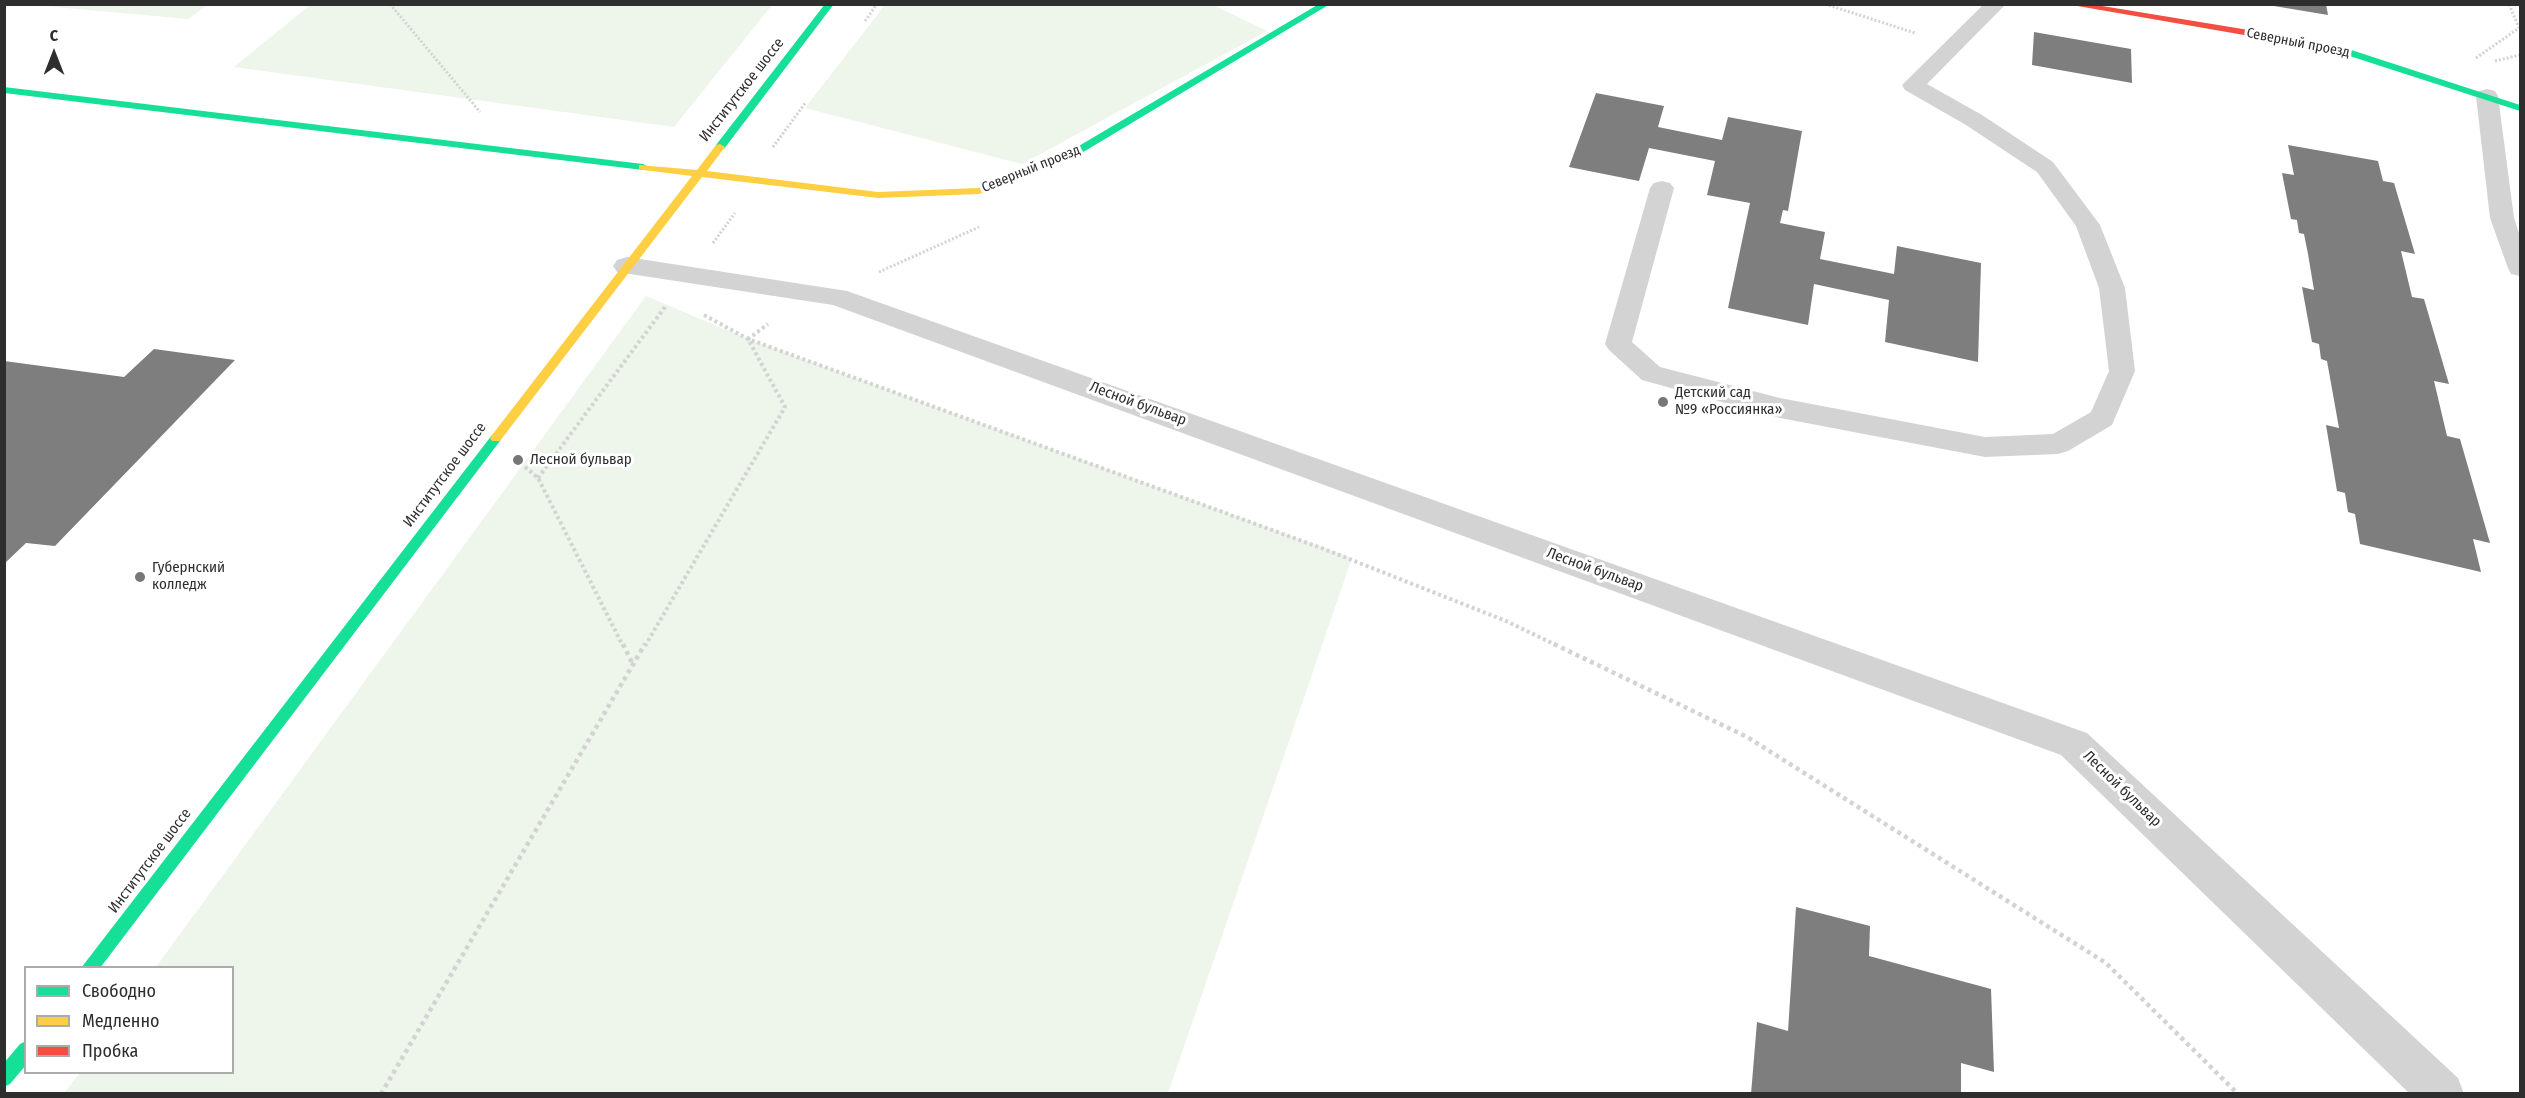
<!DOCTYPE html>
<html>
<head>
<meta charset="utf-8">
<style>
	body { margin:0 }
	#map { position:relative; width:2525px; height:1098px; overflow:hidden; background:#fff; font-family:"Fira Sans Condensed",sans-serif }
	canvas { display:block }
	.frame { position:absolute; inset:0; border:6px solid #2e2e2e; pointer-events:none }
	.legend { position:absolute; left:24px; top:966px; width:210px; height:108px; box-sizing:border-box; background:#fff; border:2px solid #ababab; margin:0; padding:8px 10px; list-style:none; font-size:18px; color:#2e2e2e }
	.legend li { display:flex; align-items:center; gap:12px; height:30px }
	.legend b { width:30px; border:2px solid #ababab }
	.north { position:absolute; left:24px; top:24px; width:60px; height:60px; -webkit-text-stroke:4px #fff; paint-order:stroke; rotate:0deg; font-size:16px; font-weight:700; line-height:24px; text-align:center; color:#2e2e2e }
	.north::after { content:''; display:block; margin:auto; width:21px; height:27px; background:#2e2e2e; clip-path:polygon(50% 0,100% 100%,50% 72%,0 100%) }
</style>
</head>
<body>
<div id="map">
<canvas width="2525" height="1098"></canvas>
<div class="frame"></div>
<ul class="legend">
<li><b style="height:8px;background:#16e098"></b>Свободно</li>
<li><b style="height:8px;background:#ffcf43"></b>Медленно</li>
<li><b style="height:8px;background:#f24e42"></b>Пробка</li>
</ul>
<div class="north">С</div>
</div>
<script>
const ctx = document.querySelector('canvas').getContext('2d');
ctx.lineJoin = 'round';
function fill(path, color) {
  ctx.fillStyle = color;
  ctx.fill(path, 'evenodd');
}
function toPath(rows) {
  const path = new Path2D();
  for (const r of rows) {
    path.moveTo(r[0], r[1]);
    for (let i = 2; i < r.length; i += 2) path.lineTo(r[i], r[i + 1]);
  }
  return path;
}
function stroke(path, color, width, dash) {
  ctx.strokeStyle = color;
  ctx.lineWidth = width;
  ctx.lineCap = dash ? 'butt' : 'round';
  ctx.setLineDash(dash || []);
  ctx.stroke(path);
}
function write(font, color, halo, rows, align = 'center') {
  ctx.font = font + ' "Fira Sans Condensed",sans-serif';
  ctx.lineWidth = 6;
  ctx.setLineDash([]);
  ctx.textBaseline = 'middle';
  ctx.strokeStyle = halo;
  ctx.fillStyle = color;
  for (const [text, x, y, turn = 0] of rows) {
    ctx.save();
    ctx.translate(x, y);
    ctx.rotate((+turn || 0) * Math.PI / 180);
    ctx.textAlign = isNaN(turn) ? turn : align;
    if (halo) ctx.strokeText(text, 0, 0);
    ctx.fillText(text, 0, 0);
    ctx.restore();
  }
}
fill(toPath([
	[33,5,207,5,188,19],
	[310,5,310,4,772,5,674,127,234,67],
	[885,5,1213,5,1267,31,1022,164,805,108],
	[646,296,748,339,1352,558,1168,1093,64,1093,80,1073,232,1072,232,968,156,967]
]), '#eef5eb');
fill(toPath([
	[2275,4,2326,4,2328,15,2274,6],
	[2034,32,2131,49,2132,83,2032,65],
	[1596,93,1664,106,1658,127,1722,140,1728,117,1802,131,1788,211,1783,210,1780,223,1825,232,1820,259,1894,274,1897,246,1981,263,1978,362,1885,342,1889,300,1814,284,1808,325,1728,308,1750,203,1707,195,1715,161,1649,148,1639,181,1569,167],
	[2288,145,2378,161,2383,181,2394,183,2415,254,2401,251,2412,297,2424,299,2449,384,2434,381,2447,436,2460,439,2490,543,2473,539,2481,572,2360,544,2355,514,2348,512,2345,493,2337,491,2326,425,2339,428,2327,361,2321,359,2319,344,2312,342,2302,287,2314,290,2308,254,2304,234,2299,233,2297,220,2291,219,2282,173,2294,175],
	[154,349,235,360,55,546,26,543,4,564,4,361,124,377],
	[1796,907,1870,926,1869,956,1991,989,1994,1072,1961,1063,1961,1094,1751,1094,1757,1022,1788,1031]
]), '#7e7e7e');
stroke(toPath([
	[390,4,480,112],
	[1825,4,1915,33],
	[865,21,877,4],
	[2476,58,2519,28,2509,4],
	[2495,61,2520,55],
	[773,147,806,102],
	[713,243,735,213],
	[879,272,979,227]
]), '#d3d3d3', 3, [2, 2]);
stroke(toPath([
	[704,315,748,339,1324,549,1506,621,1558,646],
	[525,467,538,478,623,646],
	[538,478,665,307],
	[645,646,785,407,748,339,768,324]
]), '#d3d3d3', 4, [3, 3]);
stroke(toPath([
	[623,644,633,665],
	[1554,644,1747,737,2106,963,2238,1094],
	[381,1094,645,644]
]), '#d3d3d3', 4.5, [4, 4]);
fill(toPath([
	[1984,4,2006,4,1927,84,1982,115,2053,162,2100,225,2125,288,2135,371,2112,425,2068,451,2058,454,1985,457,1780,418,1642,380,1609,350,1605,344,1650,188,1654,183,1662,181,1670,183,1674,188,1632,342,1660,367,1780,398,1985,437,2053,434,2091,412,2109,371,2099,288,2076,226,2037,172,1966,125,1905,90,1902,85,1984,4],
	[2487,89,2495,91,2498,96,2514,218,2520,236,2520,276,2511,274,2508,268,2490,218,2476,96,2479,91,2487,89]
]), '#d3d3d3');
fill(toPath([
	[627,257,847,291,2087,733,2458,1078,2464,1094,2410,1094,2061,755,833,305,617,272,613,266,617,260,627,257]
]), '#d3d3d3');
fill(toPath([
	[825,4,834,4,724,149,716,149,716,145,825,4],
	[1319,4,1330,4,1080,154,1019,179,1015,180,1010,177,1072,150,1319,4],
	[2267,33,2336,45,2520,105,2520,111,2331,50,2264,38,2264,34,2267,33],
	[4,87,643,164,648,167,643,170,4,93,4,87],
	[496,434,502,438,500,441,100,968,81,968,492,435,496,434],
	[26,1041,26,1065,10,1084,4,1087,4,1063,20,1044,26,1041]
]), '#16e098');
fill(toPath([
	[720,144,725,147,707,171,878,192,978,188,1011,175,1015,174,1020,177,979,194,878,198,702,177,500,441,492,441,490,438,492,435,692,176,643,170,639,169,639,165,697,170,716,145,720,144]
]), '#ffcf43');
fill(toPath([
	[2066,4,2090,4,2267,33,2272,36,2267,39,2066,4]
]), '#f24e42');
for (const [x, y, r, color] of [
	[1663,402,6,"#777"],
	[518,460,6,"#777"],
	[140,577,6,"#777"]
]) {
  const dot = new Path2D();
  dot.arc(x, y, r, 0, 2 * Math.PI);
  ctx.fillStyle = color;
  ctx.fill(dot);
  stroke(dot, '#fff', 2);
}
write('14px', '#2e2e2e', '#fff', [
	["Северный проезд",2298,43,11],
	["Северный проезд",1031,169,-22]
]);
write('15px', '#2e2e2e', '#fff', [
	["Институтское шоссе",742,90,-52],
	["Лесной бульвар",1138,404,20],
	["Институтское шоссе",445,475,-53],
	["Лесной бульвар",1595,570,20],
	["Лесной бульвар",2122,789,44],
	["Институтское шоссе",150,861,-53]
]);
write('15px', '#2e2e2e', '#fff', [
	["Детcкий сад",1675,393],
	["№9 «Россиянка»",1675,410],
	["Лесной бульвар",530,460],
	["Губернский",152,568],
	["колледж",152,585]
], 'left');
</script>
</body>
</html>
